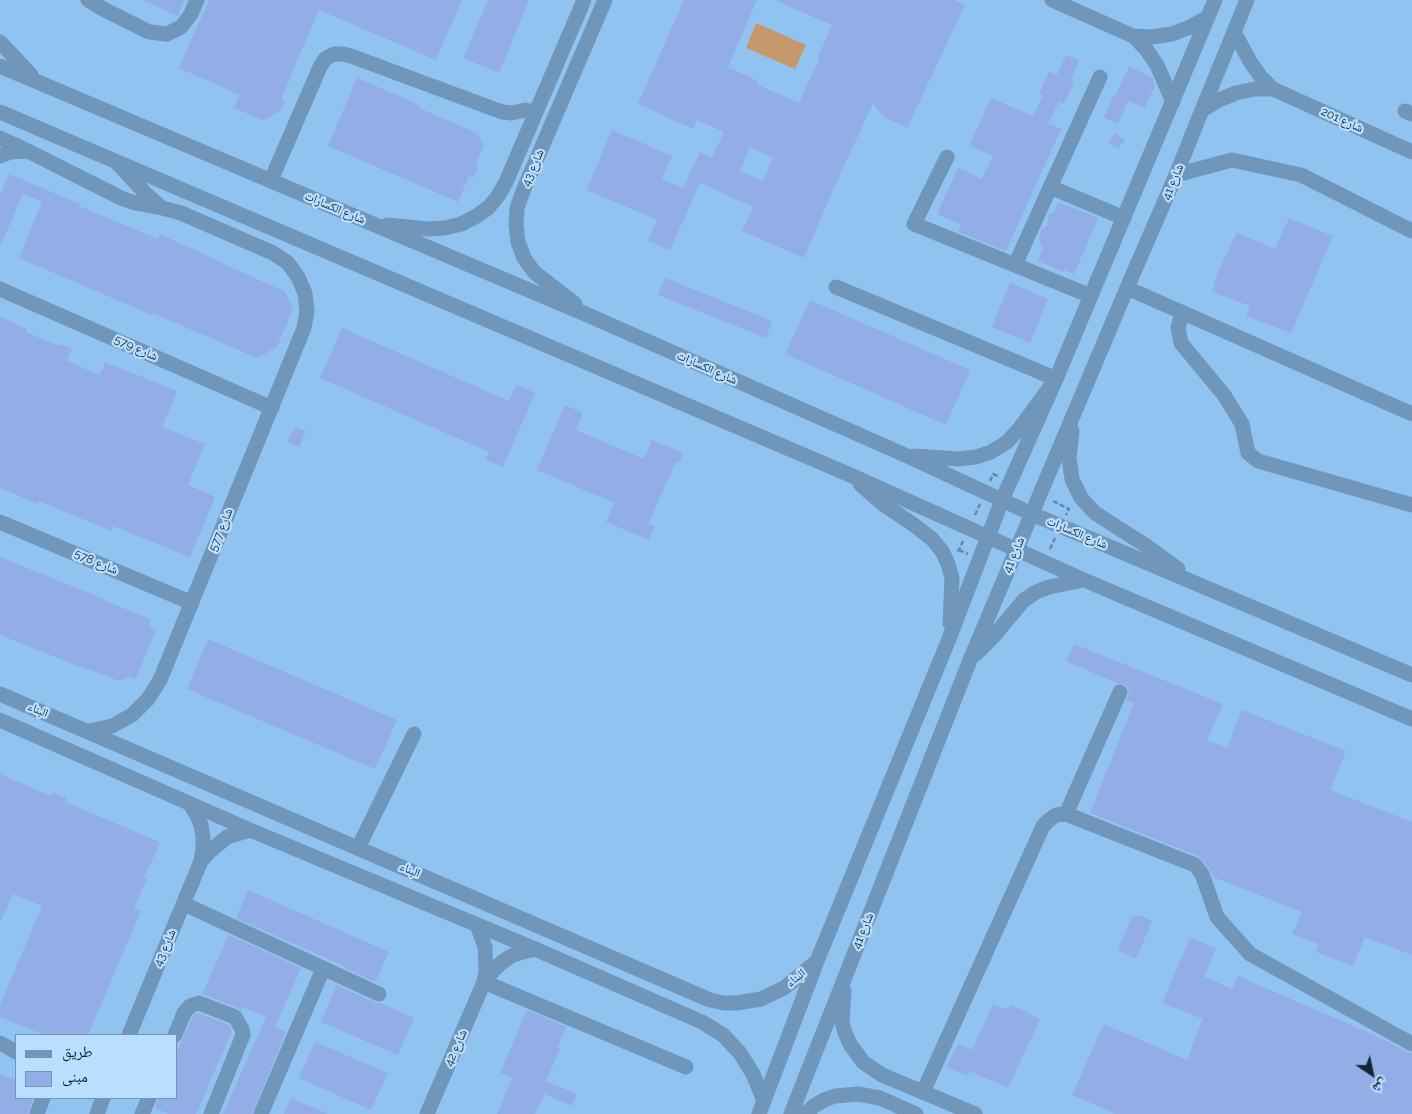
<!DOCTYPE html>
<html>
<head>
<meta charset="utf-8">
<style>
	body { margin:0 }
	#map { position:relative; width:1412px; height:1114px; overflow:hidden; background:#a4d2fb; font-family:Raleway,"Noto Naskh Arabic",sans-serif }
	canvas { display:block }
	.legend { position:absolute; left:15px; top:1034px; width:162px; height:65px; box-sizing:border-box; background:#b9deff; border:1px solid #7794ae; margin:0; padding:6px 9px; list-style:none; font-size:15px; color:#142635 }
	.legend li { display:flex; align-items:center; gap:10px; height:25px }
	.legend b { width:25px; border:1px solid #7794ae }
	.north { position:absolute; left:1347px; top:1049px; width:50px; height:50px; -webkit-text-stroke:4px #b9deff; paint-order:stroke; rotate:146deg; font-size:14px; font-weight:700; line-height:20px; text-align:center; color:#142635 }
	.north::after { content:''; display:block; margin:auto; width:18px; height:22px; background:#142635; clip-path:polygon(50% 0,100% 100%,50% 72%,0 100%) }
</style>
</head>
<body>
<div id="map">
<canvas width="1412" height="1114"></canvas>
<ul class="legend">
<li><b style="height:6px;background:#7097ba"></b>طريق</li>
<li><b style="height:14px;background:#93ade7"></b>مبنى</li>
</ul>
<div class="north">ش</div>
</div>
<script>
const ctx = document.querySelector('canvas').getContext('2d');
ctx.lineJoin = 'round';
function fill(path, color) {
  ctx.fillStyle = color;
  ctx.fill(path, 'evenodd');
}
function toPath(rows) {
  const path = new Path2D();
  for (const r of rows) {
    path.moveTo(r[0], r[1]);
    for (let i = 2; i < r.length; i += 2) path.lineTo(r[i], r[i + 1]);
  }
  return path;
}
function stroke(path, color, width, dash) {
  ctx.strokeStyle = color;
  ctx.lineWidth = width;
  ctx.lineCap = dash ? 'butt' : 'round';
  ctx.setLineDash(dash || []);
  ctx.stroke(path);
}
function write(font, color, halo, rows, align = 'center') {
  ctx.font = font + ' Raleway,"Noto Naskh Arabic",sans-serif';
  ctx.lineWidth = 4.5;
  ctx.setLineDash([]);
  ctx.textBaseline = 'middle';
  ctx.strokeStyle = halo;
  ctx.fillStyle = color;
  for (const [text, x, y, turn = 0] of rows) {
    ctx.save();
    ctx.translate(x, y);
    ctx.rotate((+turn || 0) * Math.PI / 180);
    ctx.textAlign = isNaN(turn) ? turn : align;
    if (halo) ctx.strokeText(text, 0, 0);
    ctx.fillText(text, 0, 0);
    ctx.restore();
  }
}
fill(toPath([
	[0,0,1412,0,1412,1114,0,1114],
	[16,1035,176,1035,176,1098,16,1098]
]), '#91c3f0');
fill(toPath([
	[756,23,806,45,795,69,746,48]
]), '#c6986b');
fill(toPath([
	[142,0,184,0,178,16],
	[209,0,462,0,436,60,319,10,289,79,290,79,281,99,285,101,280,111,263,120,234,108,240,95,179,68],
	[488,0,529,0,499,73,463,58],
	[684,0,757,0,728,67,758,81,756,84,799,103,819,59,818,58,832,25,774,0,954,0,965,5,907,128,884,117,873,103,833,190,804,258,742,231,753,207,700,183,670,250,648,241,657,220,587,190,612,130,672,156,662,179,683,188,700,152,712,158,724,132,697,120,693,129,638,104],
	[750,147,773,158,763,181,740,171],
	[1066,55,1079,60,1070,81,1074,82,1064,104,1059,102,1048,123,1061,129,1006,251,958,232,961,225,937,214,958,168,982,179,993,156,969,146,991,98,1033,116,1043,95,1039,93,1049,71,1057,75],
	[1129,67,1152,77,1155,85,1145,108,1128,101,1118,124,1104,118,1114,95,1116,94],
	[357,78,420,105,419,108,477,133,484,146,475,164,478,166,473,178,469,176,458,202,328,146],
	[1115,133,1125,140,1118,149,1108,142],
	[9,174,80,204,79,206,158,239,160,234,285,292,293,309,277,347,257,358,153,313,152,315,19,258,42,202,23,193,0,247,0,195],
	[1058,202,1098,218,1074,274,1064,270,1063,272,1038,261,1043,248,1039,239,1042,229,1047,226,1049,214,1054,212],
	[1289,218,1333,236,1291,333,1246,316,1250,306,1212,292,1217,274,1237,233,1275,249],
	[665,278,772,321,766,338,658,295],
	[1010,283,1048,299,1030,343,992,327],
	[810,300,970,370,946,425,785,354],
	[0,317,27,329,26,332,59,346,60,344,72,349,67,361,100,375,105,362,177,391,162,427,205,444,188,485,215,497,190,557,113,526,111,531,39,501,38,504,0,488],
	[342,328,509,401,516,385,535,393,503,467,485,460,489,452,320,378],
	[565,405,583,413,576,430,644,459,652,440,683,453,679,463,676,462,648,524,655,526,649,540,606,522,615,503,537,470],
	[295,427,306,431,299,447,288,442],
	[0,557,104,599,104,600,150,619,149,626,156,630,136,679,128,677,119,681,80,666,80,667,0,635],
	[208,639,397,720,375,769,187,689],
	[1074,644,1223,704,1207,740,1227,748,1242,710,1346,751,1330,790,1412,822,1412,955,1365,937,1353,966,1316,952,1319,944,1292,934,1302,912,1213,877,1209,868,1198,856,1090,813,1134,703,1126,701,1129,691,1128,687,1124,684,1117,683,1066,661],
	[0,774,51,796,52,792,67,798,65,802,160,842,144,878,147,879,134,908,141,911,88,1035,44,1035,0,1017,0,1005,42,906,13,894,0,923],
	[248,890,389,952,375,982,345,968,346,967,236,918],
	[1132,916,1140,916,1152,921,1136,959,1118,950],
	[229,935,301,968,275,1027,286,1032,252,1114,223,1114,266,1017,243,1007,241,1011,238,1008,202,994],
	[1190,938,1216,948,1204,977,1233,989,1238,976,1383,1039,1407,1052,1412,1053,1412,1114,1116,1114,1072,1095,1104,1024,1187,1060,1203,1019,1162,1003],
	[337,985,375,1003,380,1003,414,1018,398,1055,321,1022],
	[993,1004,1006,1009,1012,1005,1040,1019,1008,1088,970,1071,967,1076,947,1067,958,1044,972,1050],
	[527,1010,566,1027,557,1048,560,1049,546,1081,577,1094,572,1106,544,1094,535,1114,497,1114,512,1078,500,1073],
	[199,1013,229,1025,232,1031,196,1114,169,1114,155,1108,158,1098,176,1098,176,1054,192,1018,195,1014],
	[315,1042,388,1073,371,1110,299,1078],
	[0,1074,16,1080,16,1098,33,1098,28,1114,0,1114],
	[291,1098,328,1114,284,1114]
]), '#93ade7');
stroke(toPath([
	[990,481,993,474,998,476],
	[1053,501,1069,509,1066,515],
	[975,515,980,504],
	[1050,549,1055,538],
	[959,550,968,554],
	[957,551,959,550,963,541]
]), '#6587a5', 2.5, [5, 2.5]);
stroke(toPath([
	[88,0,103,9,149,32,167,34,181,27,191,14,197,0],
	[1052,0,1133,36,1152,37,1172,34,1190,27,1208,17],
	[1234,32,1251,63,1261,77,1273,89,1412,152],
	[1133,36,1146,49,1157,65,1173,102],
	[0,42,31,75],
	[0,66,590,316,905,455,1032,514,1412,675],
	[1202,110,1219,100,1236,93,1254,89,1273,89],
	[1405,111,1412,114],
	[0,112,848,474,1084,580,1412,719],
	[0,138,28,151,121,198,135,203,162,208,181,213,273,253,288,263,298,277,305,293,307,311,304,328,160,680,148,699,132,715,112,726,89,731],
	[0,156,10,152,28,151],
	[947,157,914,224,1091,296],
	[118,164,145,193,162,208],
	[1176,175,1232,160,1301,175,1412,231],
	[271,180,320,67,325,59,334,54,343,54,351,56,502,112,512,113,525,110,535,113],
	[1050,187,1124,218],
	[387,225,429,229,445,228,461,224,475,217,488,208,498,196,506,182,584,0],
	[1015,265,1100,77],
	[836,287,1033,369,1056,379,1020,428,1007,442,991,452,976,457,958,459,914,456],
	[1127,288,1412,414],
	[0,289,272,408],
	[575,304,534,272,524,258,518,242,516,225,517,208,523,191,605,0],
	[1182,312,1178,328,1181,343,1224,395,1242,424,1248,453,1258,461,1412,505],
	[1072,431,1069,458,1072,479,1081,498,1095,513,1148,547,1178,569],
	[860,484,883,504,914,525,932,539,942,551,948,564,952,578,950,623],
	[0,522,192,603],
	[976,654,993,637,1024,600,1036,592,1049,587,1084,580],
	[0,694,710,1000,724,1003,737,1003,761,999,784,988,816,962],
	[0,720,250,830,535,949,702,1022,723,1035,740,1053,753,1074,764,1101],
	[190,804,196,814,201,825,203,837,203,849,201,861],
	[1066,814,1120,692],
	[358,848,414,734],
	[184,904,379,994],
	[477,925,485,947,486,970,484,982],
	[484,982,686,1067],
	[844,991,842,1022,845,1033,850,1044,863,1062,882,1075,975,1114],
	[129,1035,201,861,209,852,227,837,250,830],
	[175,1035,184,1013,190,1006,199,1003,235,1017,242,1029,243,1035,211,1114],
	[0,1043,16,1052],
	[923,1092,1043,826,1049,820,1056,815,1066,814,1195,865,1202,874,1217,917,1250,954,1412,1044],
	[37,1114,43,1098],
	[97,1114,103,1098],
	[142,1114,149,1098],
	[261,1114,323,969],
	[427,1114,484,982,492,972,501,963,511,956,523,952,535,949],
	[759,1114,817,961,949,639,1002,500,1056,379,1215,0],
	[791,1114,970,660,1127,288,1176,175,1202,110,1247,0],
	[805,1114,814,1106,824,1100,835,1096,858,1094,880,1098,916,1114]
]), '#7097ba', 15);
write('12px', '#142635', '#b9deff', [
	["شارع 201",1342,120,24],
	["شارع 43",533,168,-67],
	["شارع 41",1173,182,-67],
	["شارع الكسارات",335,208,23],
	["شارع 579",136,348,24],
	["شارع الكسارات",707,368,24],
	["شارع 577",221,530,-68],
	["شارع الكسارات",1077,533,23],
	["شارع 41",1014,555,-67],
	["شارع 578",96,562,23],
	["البناء",38,710,23],
	["البناء",410,870,23],
	["شارع 41",863,931,-68],
	["شارع 43",165,948,-67],
	["البناء",796,978,-39],
	["شارع 42",456,1048,-66]
]);
</script>
</body>
</html>
